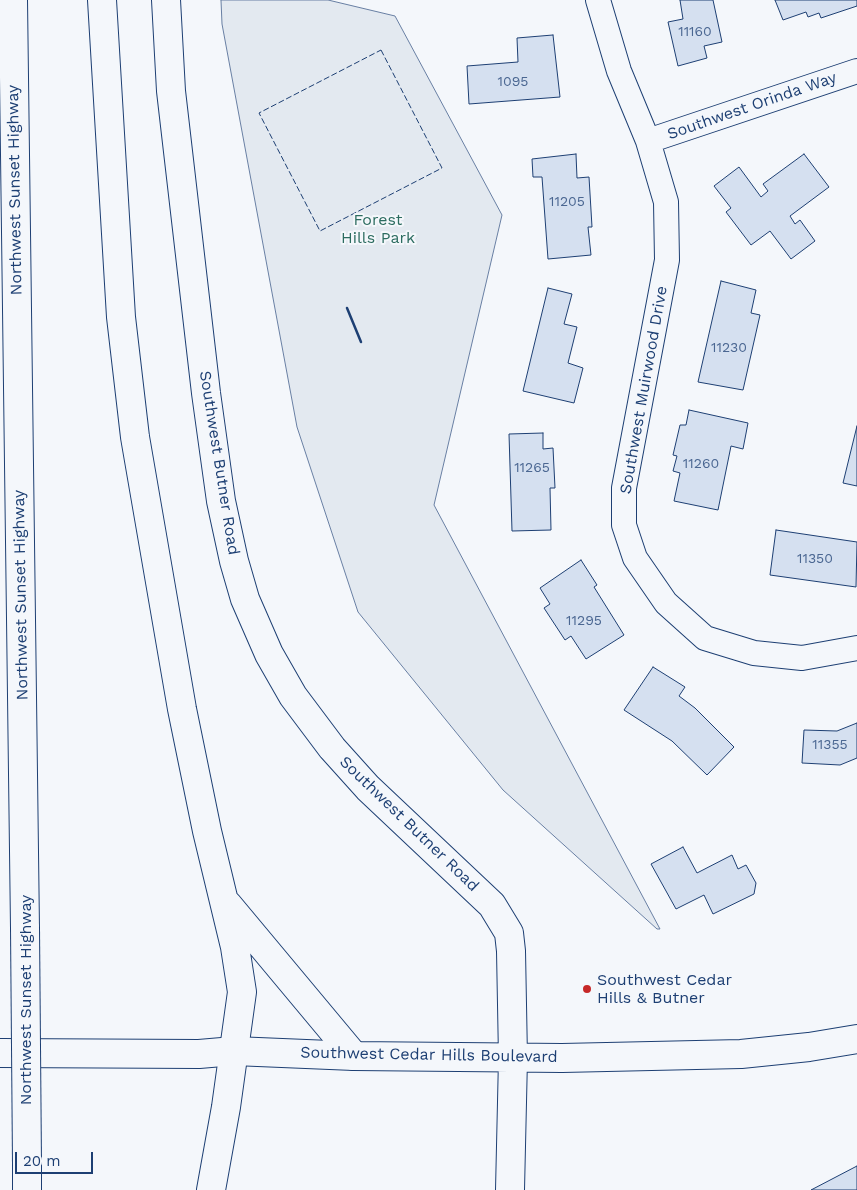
<!DOCTYPE html>
<html>
<head>
<meta charset="utf-8">
<style>
	body { margin:0 }
	#map { position:relative; width:857px; height:1190px; overflow:hidden; background:#f4f7fb; font-family:"Work Sans",sans-serif }
	canvas { display:block }
	.scale { position:absolute; left:15px; top:1152px; width:78px; height:22px; box-sizing:border-box; border:2px solid #1d3f73; border-top:0; padding-left:6px; font-size:15px; line-height:18px; white-space:nowrap; color:#1d3f73; -webkit-text-stroke:4px #f4f7fb; paint-order:stroke }
</style>
</head>
<body>
<div id="map">
<canvas width="857" height="1190"></canvas>
<div class="scale">20 m</div>
</div>
<script>
const ctx = document.querySelector('canvas').getContext('2d');
ctx.lineJoin = 'round';
function fill(path, color) {
  ctx.fillStyle = color;
  ctx.fill(path, 'evenodd');
}
function toPath(rows) {
  const path = new Path2D();
  for (const r of rows) {
    path.moveTo(r[0], r[1]);
    for (let i = 2; i < r.length; i += 2) path.lineTo(r[i], r[i + 1]);
  }
  return path;
}
function stroke(path, color, width, dash) {
  ctx.strokeStyle = color;
  ctx.lineWidth = width;
  ctx.lineCap = dash ? 'butt' : 'round';
  ctx.setLineDash(dash || []);
  ctx.stroke(path);
}
function write(font, color, halo, rows, align = 'center') {
  ctx.font = font + ' "Work Sans",sans-serif';
  ctx.lineWidth = 4;
  ctx.setLineDash([]);
  ctx.textBaseline = 'middle';
  ctx.strokeStyle = halo;
  ctx.fillStyle = color;
  for (const [text, x, y, turn = 0] of rows) {
    ctx.save();
    ctx.translate(x, y);
    ctx.rotate((+turn || 0) * Math.PI / 180);
    ctx.textAlign = isNaN(turn) ? turn : align;
    if (halo) ctx.strokeText(text, 0, 0);
    ctx.fillText(text, 0, 0);
    ctx.restore();
  }
}
const green = toPath([
	[221,0,328,0,395,16,502,215,434,505,660,929,657,929,503,790,358,612,297,427,222,24,221,0]
]);
fill(green, '#e3e9f0');
stroke(green, '#687fa3', 1);
const building = toPath([
	[680,0,713,0,722,42,704,46,707,58,678,66,668,22,683,19,680,0],
	[775,0,857,0,857,6,821,18,819,13,808,17,806,12,783,20,775,0],
	[553,35,560,97,469,104,467,66,518,62,517,38,553,35],
	[576,154,577,178,589,177,592,227,588,227,591,255,548,259,542,177,533,177,532,159,576,154],
	[804,154,829,187,790,216,795,224,800,220,815,241,791,259,770,231,751,245,726,212,731,208,714,186,739,167,761,197,768,191,763,184,804,154],
	[721,281,756,290,751,313,760,315,743,390,698,382,721,281],
	[548,288,572,294,564,324,577,327,568,363,583,368,574,403,523,391,548,288],
	[689,410,748,423,743,449,731,446,718,510,674,501,680,473,673,471,677,456,673,455,680,425,686,425,689,410],
	[857,426,857,486,843,483,857,426],
	[543,433,543,449,553,448,555,488,550,488,551,530,512,531,509,434,543,433],
	[776,530,857,542,856,587,770,575,776,530],
	[581,560,597,585,594,587,624,635,586,659,571,636,565,640,544,608,550,604,540,588,581,560],
	[653,667,685,687,679,696,695,708,734,747,707,775,672,741,624,710,653,667],
	[857,723,857,758,840,765,802,763,804,730,837,731,857,723],
	[683,847,697,873,732,855,738,869,746,865,756,883,754,894,713,914,704,895,676,909,651,864,683,847],
	[857,1166,857,1190,811,1190,857,1166]
]);
fill(building, '#d5e0f0');
stroke(building, '#1d3f73', 1);
const street = toPath([
	[598,0,619,71,648,141,666,202,667,260,624,488,624,525,635,558,666,603,705,638,754,653,802,658,857,648],
	[648,141,857,71]
]);
const secondary = toPath([
	[166,0,171,91,206,393,221,501,234,561,245,599,269,654,293,696,332,748,368,788,492,905,509,933,511,951,513,1058,510,1190],
	[0,1053,199,1054,234,1051,354,1056,562,1058,741,1054,809,1047,857,1039]
]);
const highway = toPath([
	[13,0,25,928],
	[102,0,121,317,135,437,182,709,207,831,235,947,242,992,226,1107,211,1190],
	[228,905,354,1056],
	[27,1165,27,1190]
]);
stroke(street, '#1d3f73', 26);
stroke(secondary, '#1d3f73', 30);
stroke(highway, '#1d3f73', 30);
stroke(street, '#f4f7fb', 24);
stroke(secondary, '#f4f7fb', 28);
stroke(highway, '#f4f7fb', 28);
const highwayBridge = toPath([
	[25,928,27,1165]
]);
stroke(highwayBridge, '#1d3f73', 30, []);
stroke(highwayBridge, '#f4f7fb', 28);
stroke(toPath([
	[381,50,442,168,320,231,259,113,381,50]
]), '#1d3f73', 1, [6, 2.5]);
stroke(toPath([
	[347,308,361,342]
]), '#1d3f73', 2.5);
for (const [x, y, r, color] of [
	[587,989,5,"#c62828"]
]) {
  const dot = new Path2D();
  dot.arc(x, y, r, 0, 2 * Math.PI);
  ctx.fillStyle = color;
  ctx.fill(dot);
  stroke(dot, '#f4f7fb', 2);
}
write('14px', '#4b6792', null, [
	["11160",695,32],
	["1095",513,82],
	["11205",567,202],
	["11230",729,348],
	["11260",701,464],
	["11265",532,468],
	["11350",815,559],
	["11295",584,621],
	["11355",830,745]
]);
write('16px', '#1d3f73', '#f4f7fb', [
	["Southwest Orinda Way",752,106,-19],
	["Northwest Sunset Highway",15,190,-91],
	["Southwest Muirwood Drive",644,390,-80],
	["Southwest Butner Road",219,463,81],
	["Northwest Sunset Highway",21,595,-91],
	["Southwest Butner Road",409,824,44],
	["Northwest Sunset Highway",26,1000,-90],
	["Southwest Cedar Hills Boulevard",429,1055,1]
]);
write('16px', '#2c6c60', '#f4f7fb', [
	["Forest",378,220],
	["Hills Park",378,238]
]);
write('16px', '#1d3f73', '#f4f7fb', [
	["Southwest Cedar",597,980],
	["Hills & Butner",597,998]
], 'left');
</script>
</body>
</html>
